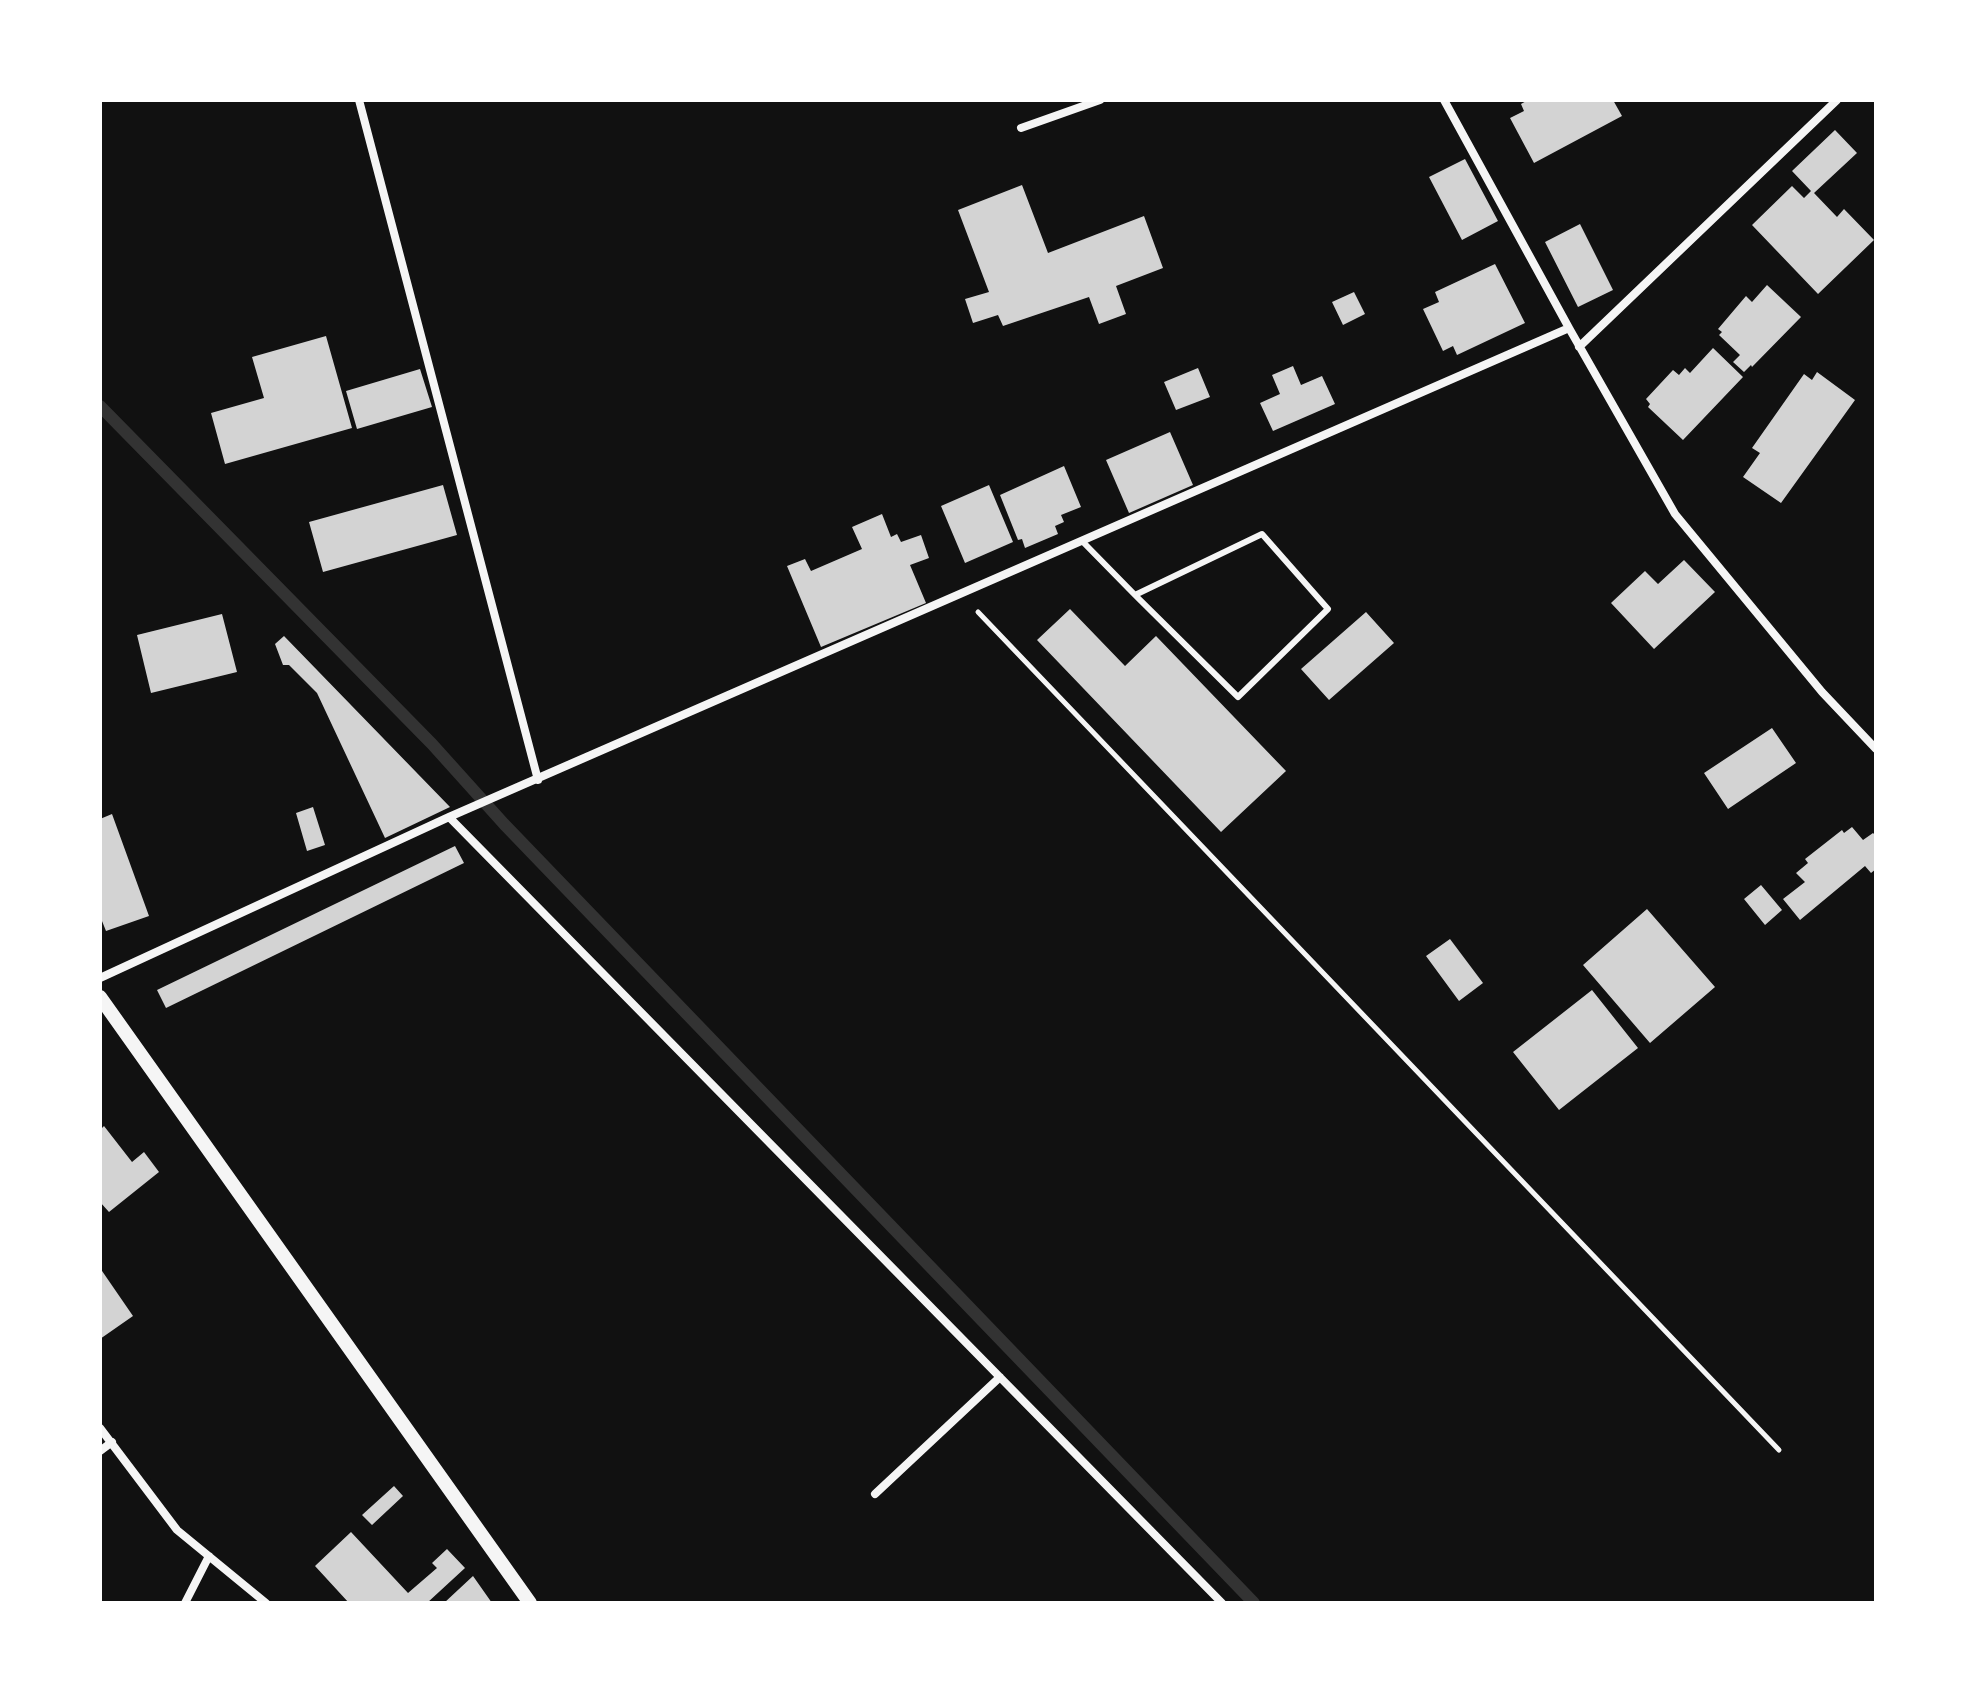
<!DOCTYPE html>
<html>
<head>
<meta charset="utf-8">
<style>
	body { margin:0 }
	#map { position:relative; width:1976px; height:1703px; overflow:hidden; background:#111; font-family:"Fira Sans Condensed",sans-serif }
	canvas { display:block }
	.frame { position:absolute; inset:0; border:102px solid #fff; pointer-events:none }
</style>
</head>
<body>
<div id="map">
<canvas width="1976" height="1703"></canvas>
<div class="frame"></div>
</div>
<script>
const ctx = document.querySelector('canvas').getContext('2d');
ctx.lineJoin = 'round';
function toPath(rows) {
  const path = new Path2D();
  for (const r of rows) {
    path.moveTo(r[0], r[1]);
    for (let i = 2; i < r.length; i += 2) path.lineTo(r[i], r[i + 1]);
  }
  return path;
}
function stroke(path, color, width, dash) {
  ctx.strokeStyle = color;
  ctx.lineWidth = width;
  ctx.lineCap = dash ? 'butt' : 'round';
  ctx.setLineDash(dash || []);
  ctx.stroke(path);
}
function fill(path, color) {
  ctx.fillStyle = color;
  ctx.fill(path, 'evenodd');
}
stroke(toPath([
	[100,406,432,744,504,824,1254,1603]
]), '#333', 12);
fill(toPath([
	[1528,100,1613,100,1622,116,1534,163,1510,118,1524,111,1521,104],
	[1835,130,1857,153,1814,193,1837,217,1844,209,1874,240,1818,294,1752,225,1792,186,1804,198,1811,191,1792,171],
	[1465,159,1498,221,1462,240,1429,177],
	[1022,185,1048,253,1144,216,1163,268,1116,286,1126,314,1099,324,1089,297,1003,326,998,315,973,323,965,299,989,292,958,210],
	[1580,224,1613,290,1578,307,1545,242],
	[1495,264,1525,323,1457,355,1453,346,1443,351,1423,309,1439,302,1435,292],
	[1767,285,1801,317,1752,367,1751,365,1744,372,1733,362,1740,355,1719,335,1722,332,1718,329,1746,296,1752,302],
	[1354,292,1365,314,1343,325,1332,302],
	[326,336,352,428,225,464,211,413,264,398,252,357],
	[1713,348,1743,377,1683,440,1648,407,1650,404,1646,399,1673,370,1679,375,1685,368,1690,373],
	[1293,366,1301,385,1322,376,1335,404,1273,431,1260,403,1280,394,1272,375],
	[1198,368,1210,397,1176,410,1164,382],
	[420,369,432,407,357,429,346,391],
	[1817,372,1855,400,1781,503,1743,477,1760,453,1752,448,1804,374,1812,380],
	[1170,432,1193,485,1129,513,1106,460],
	[1064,466,1081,507,1061,515,1064,522,1055,526,1058,534,1025,548,1022,539,1018,540,1000,495],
	[443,485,457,535,323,572,309,522],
	[989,485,1013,542,965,563,941,506],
	[882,514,891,537,897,534,901,542,921,535,929,558,910,565,926,603,821,647,787,566,805,559,811,571,862,549,852,527],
	[1684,560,1715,592,1654,649,1611,603,1645,571,1658,584],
	[1070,609,1125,666,1156,636,1286,771,1221,832,1037,640],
	[1366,612,1394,643,1329,700,1301,669],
	[222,614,237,672,151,693,137,635],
	[284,636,450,807,385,838,317,693,289,665,283,665,275,644],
	[1772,728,1796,763,1728,809,1704,773],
	[313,807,325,845,307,851,296,813],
	[112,814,149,916,106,931,100,916,100,819],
	[1852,827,1863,840,1873,833,1876,836,1876,869,1871,873,1865,866,1800,920,1783,899,1805,882,1796,873,1808,863,1805,859,1842,830,1844,833],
	[455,846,464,863,166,1008,157,990],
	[1761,885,1782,910,1765,925,1744,899],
	[1647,909,1715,987,1650,1043,1583,965],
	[1450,939,1483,983,1459,1001,1426,956],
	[1592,990,1638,1048,1559,1110,1513,1052],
	[104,1126,132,1162,144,1152,159,1172,109,1212,100,1202,100,1130],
	[100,1268,133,1316,100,1339],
	[394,1486,403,1496,372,1525,362,1515],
	[351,1532,408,1593,437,1568,432,1563,447,1549,465,1568,427,1603,349,1603,315,1566],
	[473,1576,492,1603,444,1603]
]), '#d3d3d3');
stroke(toPath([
	[978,612,1779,1450]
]), '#f5f5f5', 5);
stroke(toPath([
	[1082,541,1135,595,1238,697,1328,609,1262,534,1135,595]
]), '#f5f5f5', 6);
stroke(toPath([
	[359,100,538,780],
	[1021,128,1100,100],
	[1569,328,1675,514,1822,692,1876,749],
	[1579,347,1837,100],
	[449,817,1222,1603],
	[100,978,449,817,1569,328,1444,100],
	[100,1428,177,1530,266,1603],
	[100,1451,112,1442],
	[875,1494,1000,1377],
	[185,1603,209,1556]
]), '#f5f5f5', 8);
stroke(toPath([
	[100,997,530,1603]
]), '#f5f5f5', 14);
</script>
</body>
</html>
